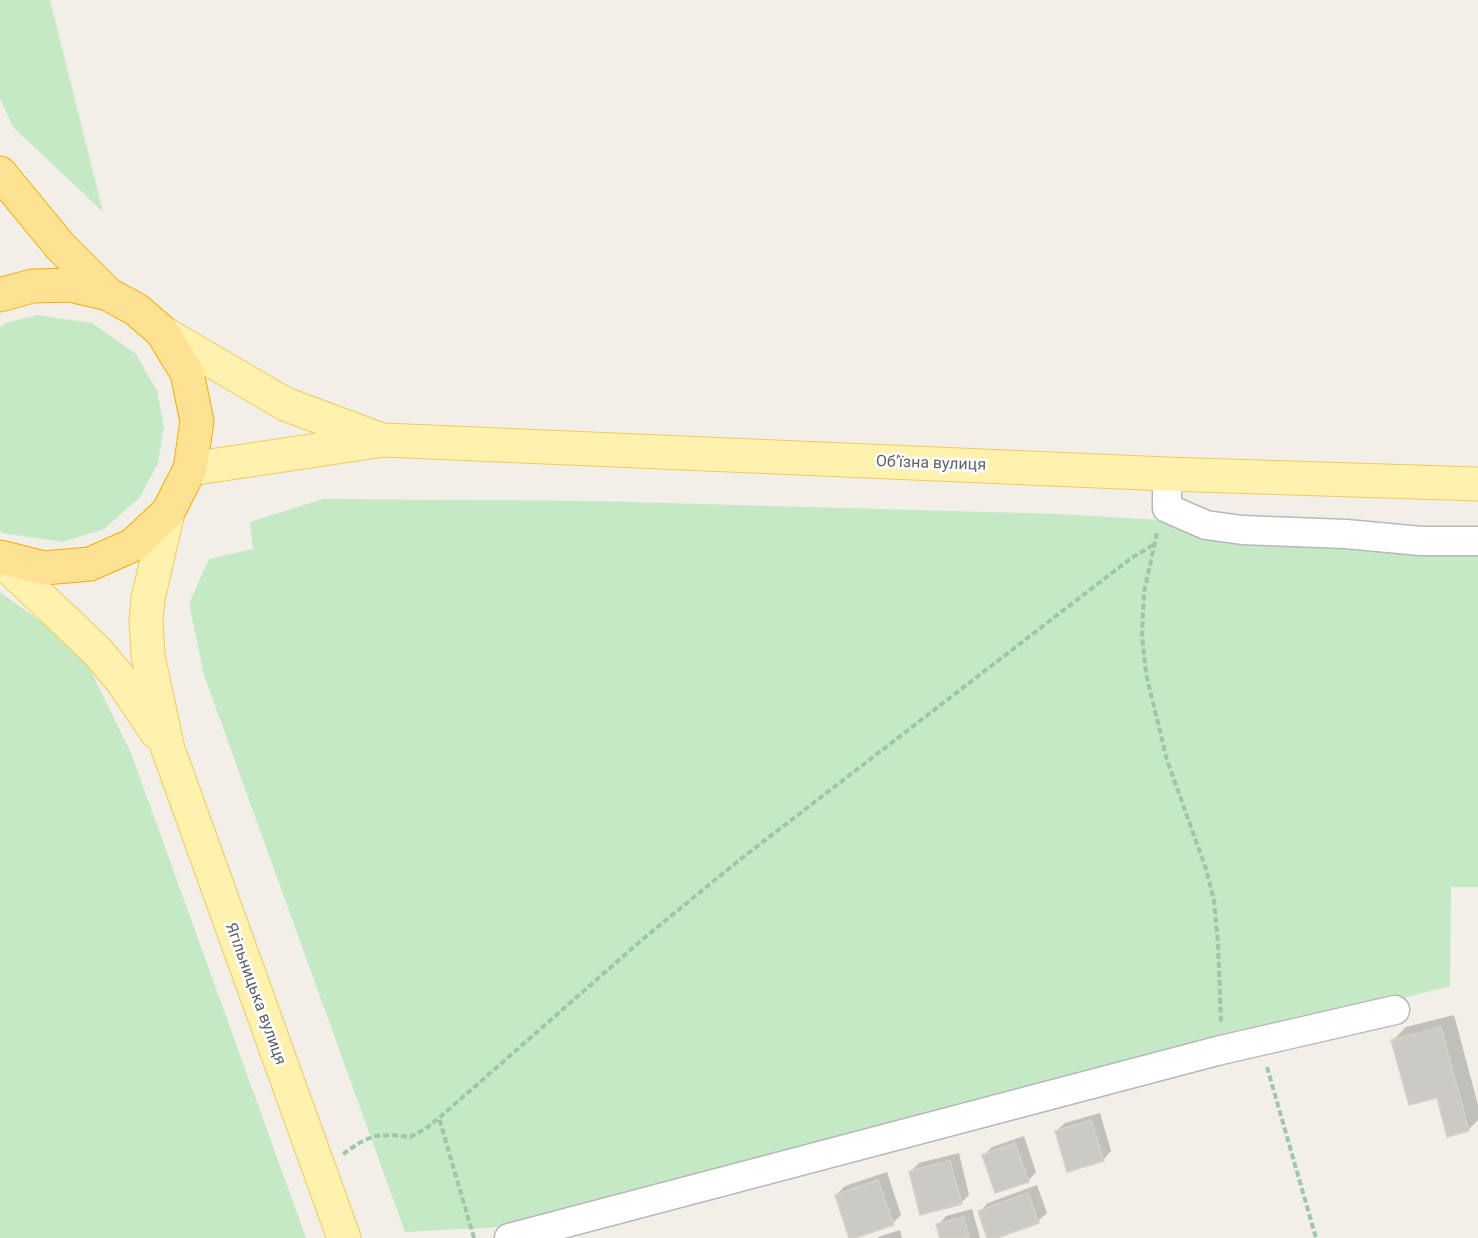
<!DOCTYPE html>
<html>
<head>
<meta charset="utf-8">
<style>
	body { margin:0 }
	canvas { display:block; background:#f1efe8 }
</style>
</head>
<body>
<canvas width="1478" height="1238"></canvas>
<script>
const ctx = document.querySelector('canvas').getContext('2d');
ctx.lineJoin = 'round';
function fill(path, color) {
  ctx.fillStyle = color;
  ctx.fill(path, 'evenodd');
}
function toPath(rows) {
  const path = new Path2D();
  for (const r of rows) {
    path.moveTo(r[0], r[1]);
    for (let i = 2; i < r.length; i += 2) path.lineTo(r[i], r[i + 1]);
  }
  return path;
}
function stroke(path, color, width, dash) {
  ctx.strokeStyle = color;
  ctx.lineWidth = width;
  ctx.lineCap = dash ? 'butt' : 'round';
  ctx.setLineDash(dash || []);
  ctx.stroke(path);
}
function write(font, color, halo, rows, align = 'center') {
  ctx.font = font + ' Roboto,sans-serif';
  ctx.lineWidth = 5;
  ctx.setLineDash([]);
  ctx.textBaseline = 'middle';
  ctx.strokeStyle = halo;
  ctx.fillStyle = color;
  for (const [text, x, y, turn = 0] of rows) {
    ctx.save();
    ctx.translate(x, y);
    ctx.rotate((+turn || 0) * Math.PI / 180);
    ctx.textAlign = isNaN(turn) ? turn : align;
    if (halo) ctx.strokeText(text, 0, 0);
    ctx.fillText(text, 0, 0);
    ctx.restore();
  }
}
fill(toPath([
	[0,0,50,0,103,212,13,127,0,98],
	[37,315,92,323,136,354,157,391,164,427,158,463,140,497,104,529,63,542,3,533,0,531,0,327,5,323],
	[323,499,593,501,1059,514,1160,520,1478,553,1478,887,1451,887,1450,986,502,1227,405,1232,204,675,189,604,209,559,253,549,250,522],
	[0,592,81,651,131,753,306,1238,0,1238]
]), '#c5e8c5');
fill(toPath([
	[1454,1015,1478,1105,1478,1120,1468,1130,1438,1096,1393,1040,1406,1027],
	[1100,1113,1111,1151,1103,1160,1056,1131,1065,1123],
	[1024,1136,1036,1172,1028,1181,984,1155,992,1147],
	[959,1153,969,1195,961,1203,910,1172,919,1163],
	[887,1172,901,1215,893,1223,851,1238,836,1195,845,1186],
	[1037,1185,1047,1213,1038,1221,989,1238,979,1212,988,1203],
	[972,1209,980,1238,941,1238,938,1225,946,1216],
	[900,1230,902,1238,878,1238,878,1237]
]), '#0003');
const building = toPath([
	[1441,1027,1469,1131,1447,1137,1437,1098,1409,1105,1391,1040,1441,1027],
	[1091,1120,1104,1161,1067,1172,1055,1131,1091,1120],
	[1015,1143,1029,1182,995,1193,982,1155,1015,1143],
	[950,1161,962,1204,920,1215,909,1171,950,1161],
	[878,1180,894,1225,855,1238,849,1238,835,1195,878,1180],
	[1028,1193,1039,1223,997,1238,987,1238,978,1211,1028,1193],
	[964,1217,969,1238,940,1238,936,1224,964,1217]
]);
fill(building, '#cccac5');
stroke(building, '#d6d1c6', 1.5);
const minor = toPath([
	[1167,474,1167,508,1206,525,1242,530,1346,534,1421,541,1478,541],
	[509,1238,1217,1051,1395,1010]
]);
const major = toPath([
	[162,332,285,404,379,439],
	[190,469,384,440,1167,474,1478,484],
	[168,512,148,599,146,621,148,656,168,749,344,1238],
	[0,559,97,651,122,681,157,733]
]);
const highway = toPath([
	[0,173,60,246,108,294],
	[0,295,32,286,70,285,108,294,137,310,162,332,187,373,197,421,190,469,168,512,133,545,90,564,44,568,0,557]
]);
stroke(minor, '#b5b8bc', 31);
stroke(major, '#f2c960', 35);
stroke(highway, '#f9ab00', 35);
stroke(toPath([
	[1157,533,1144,592,1142,634,1146,674,1167,760,1206,869,1214,900,1218,944,1221,1023],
	[1267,1067,1316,1238],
	[343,1154,359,1143,374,1136,392,1135,410,1137,425,1129,439,1118],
	[474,1238,439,1118,644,938,742,858,1130,559,1153,545]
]), '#9cc7a9', 4, [6, 3]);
stroke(minor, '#fff', 28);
stroke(major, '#fff2af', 33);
stroke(highway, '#fde293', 33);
write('16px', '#5f6368', '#fff', [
	["Обʼїзна вулиця",931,464,2],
	["Ягільницька вулиця",255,994,70]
]);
</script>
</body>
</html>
